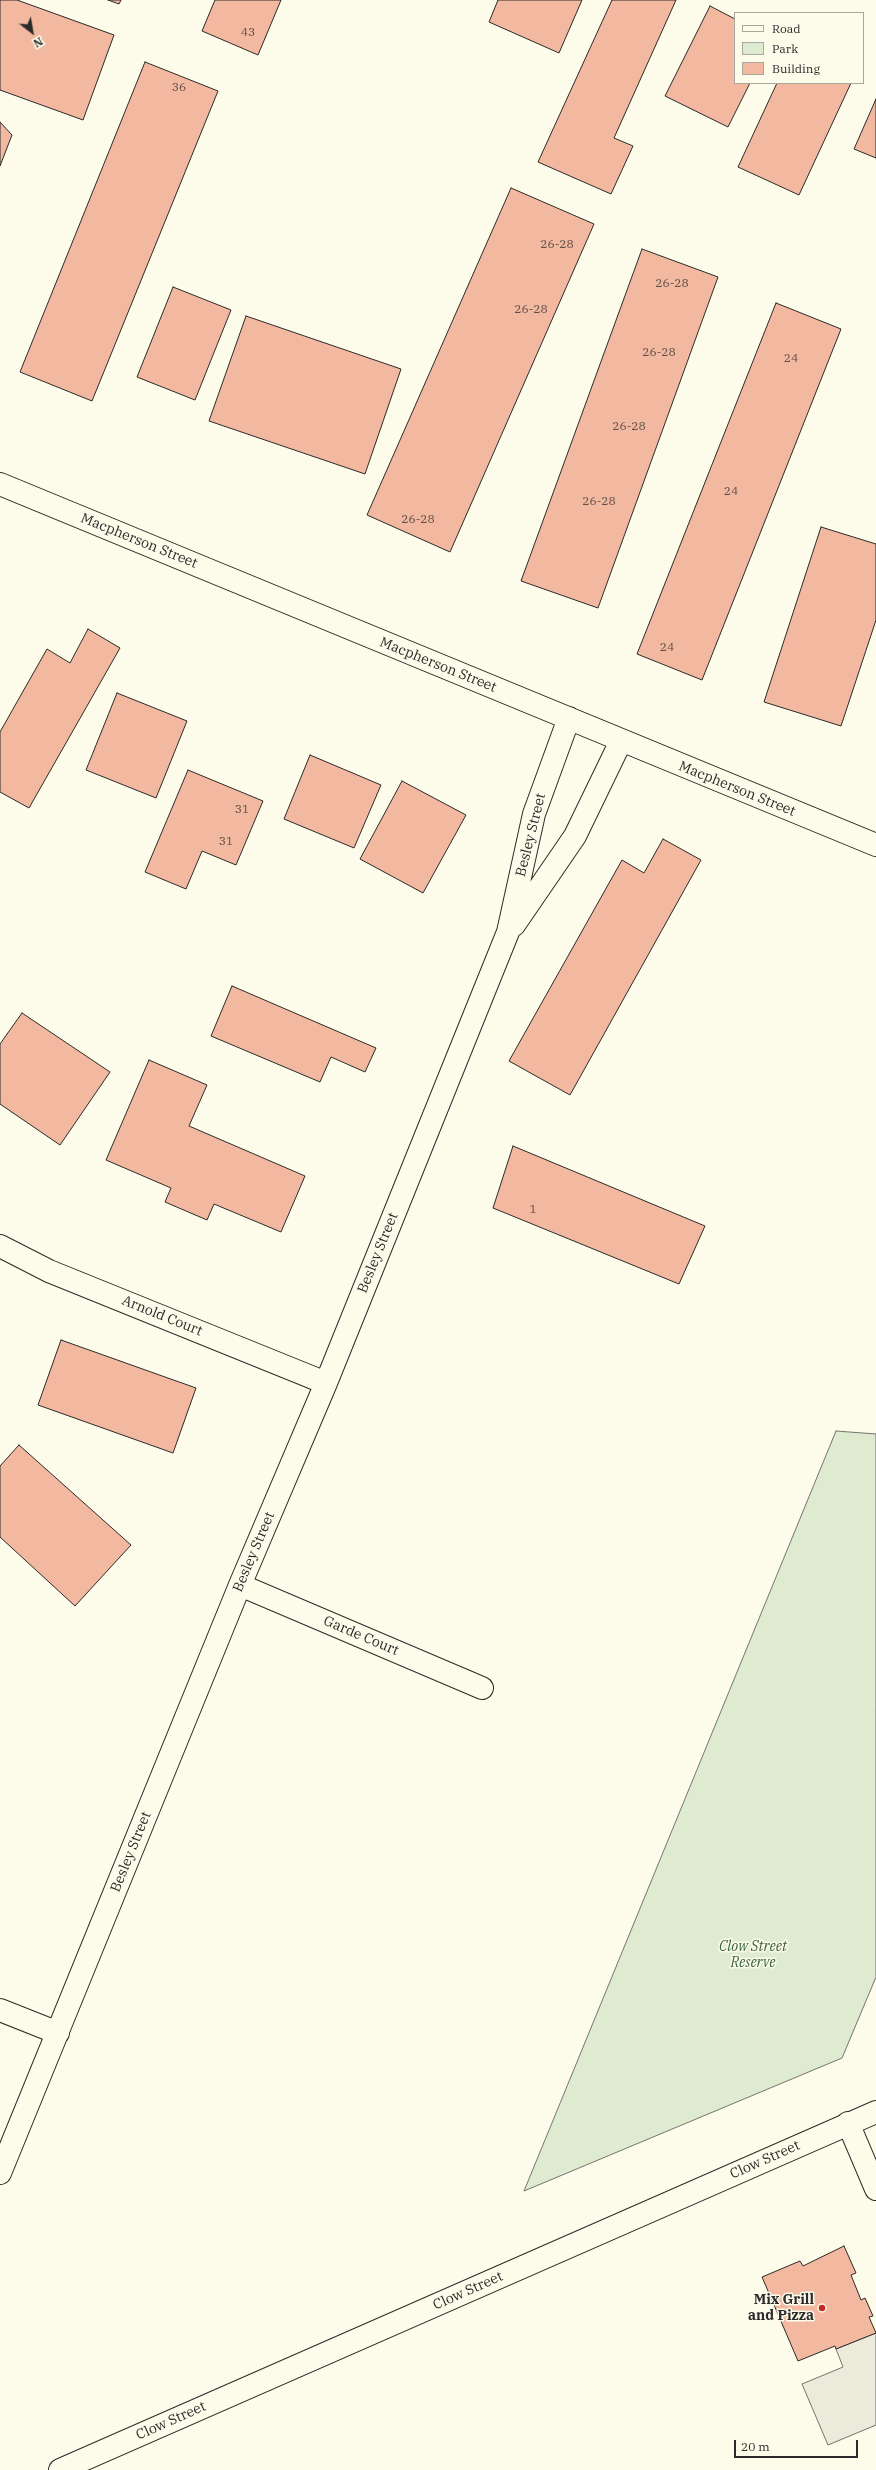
<!DOCTYPE html>
<html>
<head>
<meta charset="utf-8">
<style>
	body { margin:0 }
	#map { position:relative; width:876px; height:2470px; overflow:hidden; background:#fdfbea; font-family:"IBM Plex Serif",serif }
	canvas { display:block }
	.legend { position:absolute; left:734px; top:12px; width:130px; height:72px; box-sizing:border-box; background:#fdfbea; border:1px solid #a9a89e; margin:0; padding:5px 7px; list-style:none; font-size:12px; color:#2b2b2b }
	.legend li { display:flex; align-items:center; gap:8px; height:20px }
	.legend b { width:20px; border:1px solid #a9a89e }
	.north { position:absolute; left:12px; top:12px; width:40px; height:40px; -webkit-text-stroke:3px #fdfbea; paint-order:stroke; rotate:149deg; font-size:11px; font-weight:700; line-height:16px; text-align:center; color:#2b2b2b }
	.north::after { content:''; display:block; margin:auto; width:14px; height:18px; background:#2b2b2b; clip-path:polygon(50% 0,100% 100%,50% 72%,0 100%) }
	.scale { position:absolute; left:734px; top:2440px; width:124px; height:18px; box-sizing:border-box; border:2px solid #2b2b2b; border-top:0; padding-left:5px; font-size:12px; line-height:14px; white-space:nowrap; color:#2b2b2b; -webkit-text-stroke:3px #fdfbea; paint-order:stroke }
</style>
</head>
<body>
<div id="map">
<canvas width="876" height="2470"></canvas>
<ul class="legend">
<li><b style="height:5px;background:#fdfbea"></b>Road</li>
<li><b style="height:11px;background:#deebd1"></b>Park</li>
<li><b style="height:11px;background:#f2b8a0"></b>Building</li>
</ul>
<div class="north">N</div>
<div class="scale">20 m</div>
</div>
<script>
const ctx = document.querySelector('canvas').getContext('2d');
ctx.lineJoin = 'round';
function fill(path, color) {
  ctx.fillStyle = color;
  ctx.fill(path, 'evenodd');
}
function toPath(rows) {
  const path = new Path2D();
  for (const r of rows) {
    path.moveTo(r[0], r[1]);
    for (let i = 2; i < r.length; i += 2) path.lineTo(r[i], r[i + 1]);
  }
  return path;
}
function stroke(path, color, width, dash) {
  ctx.strokeStyle = color;
  ctx.lineWidth = width;
  ctx.lineCap = dash ? 'butt' : 'round';
  ctx.setLineDash(dash || []);
  ctx.stroke(path);
}
function write(font, color, halo, rows, align = 'center') {
  ctx.font = font + ' "IBM Plex Serif",serif';
  ctx.lineWidth = 3;
  ctx.setLineDash([]);
  ctx.textBaseline = 'middle';
  ctx.strokeStyle = halo;
  ctx.fillStyle = color;
  for (const [text, x, y, turn = 0] of rows) {
    ctx.save();
    ctx.translate(x, y);
    ctx.rotate((+turn || 0) * Math.PI / 180);
    ctx.textAlign = isNaN(turn) ? turn : align;
    if (halo) ctx.strokeText(text, 0, 0);
    ctx.fillText(text, 0, 0);
    ctx.restore();
  }
}
const green = toPath([
	[836,1431,876,1434,876,1977,842,2058,524,2191,836,1431]
]);
fill(green, '#deebd1');
stroke(green, '#74746e', 1);
const parking = toPath([
	[876,2333,876,2425,828,2445,802,2384,843,2367,836,2349,876,2333]
]);
fill(parking, '#eceadb');
stroke(parking, '#74746e', 1);
const building = toPath([
	[0,0,17,0,114,35,83,120,0,90,0,0],
	[108,0,121,0,119,4,108,0],
	[215,0,281,0,258,55,202,31,215,0],
	[498,0,582,0,559,53,489,22,498,0],
	[612,0,676,0,614,138,633,146,611,194,538,162,612,0],
	[710,6,735,19,735,83,750,83,728,127,665,96,710,6],
	[145,62,218,91,92,401,20,372,145,62],
	[777,83,851,83,799,195,738,167,777,83],
	[876,99,876,158,854,149,876,99],
	[0,122,12,135,0,166,0,122],
	[511,188,594,224,450,552,367,515,511,188],
	[642,249,718,277,598,608,521,581,642,249],
	[173,287,231,310,195,400,137,377,173,287],
	[776,303,841,329,702,680,637,654,776,303],
	[246,316,401,369,365,474,209,421,246,316],
	[821,527,876,544,876,620,841,726,764,702,821,527],
	[88,629,120,648,29,808,0,792,0,732,47,649,70,663,88,629],
	[117,693,187,721,156,798,86,770,117,693],
	[310,755,381,785,354,848,284,819,310,755],
	[188,770,263,801,236,865,202,851,186,889,145,872,188,770],
	[402,781,466,815,423,893,360,859,402,781],
	[663,839,701,860,570,1095,509,1061,622,860,644,873,663,839],
	[232,986,376,1048,365,1072,331,1057,320,1082,211,1036,232,986],
	[22,1013,110,1072,60,1145,0,1104,0,1044,22,1013],
	[149,1060,207,1085,189,1126,305,1176,281,1232,214,1204,207,1220,165,1202,171,1188,106,1160,149,1060],
	[513,1146,705,1226,679,1284,493,1208,513,1146],
	[61,1340,196,1388,173,1453,38,1405,61,1340],
	[19,1445,131,1545,75,1606,0,1537,0,1466,19,1445],
	[844,2246,856,2273,851,2275,861,2300,865,2298,873,2316,869,2317,876,2333,836,2349,835,2346,798,2361,762,2277,800,2261,803,2266,844,2246]
]);
fill(building, '#f2b8a0');
stroke(building, '#2b2b2b', 1);
const minor = toPath([
	[0,484,876,845],
	[514,925,575,836,621,741],
	[0,1246,49,1271,326,1383],
	[240,1585,482,1688],
	[0,2010,58,2033],
	[848,2123,876,2189],
	[0,2173,240,1585,326,1383,508,932,534,814,569,718]
]);
const major = toPath([
	[60,2470,876,2112]
]);
stroke(minor, '#2b2b2b', 24);
stroke(major, '#2b2b2b', 24);
stroke(minor, '#fdfbea', 22);
stroke(major, '#fdfbea', 22);
for (const [x, y, r, color] of [
	[822,2308,4,"#c62828"]
]) {
  const dot = new Path2D();
  dot.arc(x, y, r, 0, 2 * Math.PI);
  ctx.fillStyle = color;
  ctx.fill(dot);
  stroke(dot, '#fdfbea', 1.5);
}
write('12px', '#5d4e48', null, [
	["43",248,33],
	["36",179,88],
	["26-28",557,245],
	["26-28",672,284],
	["26-28",531,310],
	["26-28",659,353],
	["24",791,359],
	["26-28",629,427],
	["24",731,492],
	["26-28",599,502],
	["26-28",418,520],
	["24",667,648],
	["31",242,810],
	["31",226,842],
	["1",533,1210]
]);
write('14px', '#2b2b2b', '#fdfbea', [
	["Macpherson Street",139,541,22],
	["Macpherson Street",438,665,22],
	["Macpherson Street",737,789,22],
	["Besley Street",531,835,-76],
	["Besley Street",378,1253,-68],
	["Arnold Court",162,1316,22],
	["Besley Street",254,1552,-67],
	["Garde Court",361,1636,23],
	["Besley Street",131,1852,-68],
	["Clow Street",765,2160,-24],
	["Clow Street",468,2291,-24],
	["Clow Street",171,2421,-24]
]);
write('italic 14px', '#34623c', '#fdfbea', [
	["Clow Street",753,1947],
	["Reserve",753,1963]
]);
write('bold 14px', '#2b2b2b', '#fdfbea', [
	["Mix Grill",814,2300],
	["and Pizza",814,2316]
], 'right');
</script>
</body>
</html>
